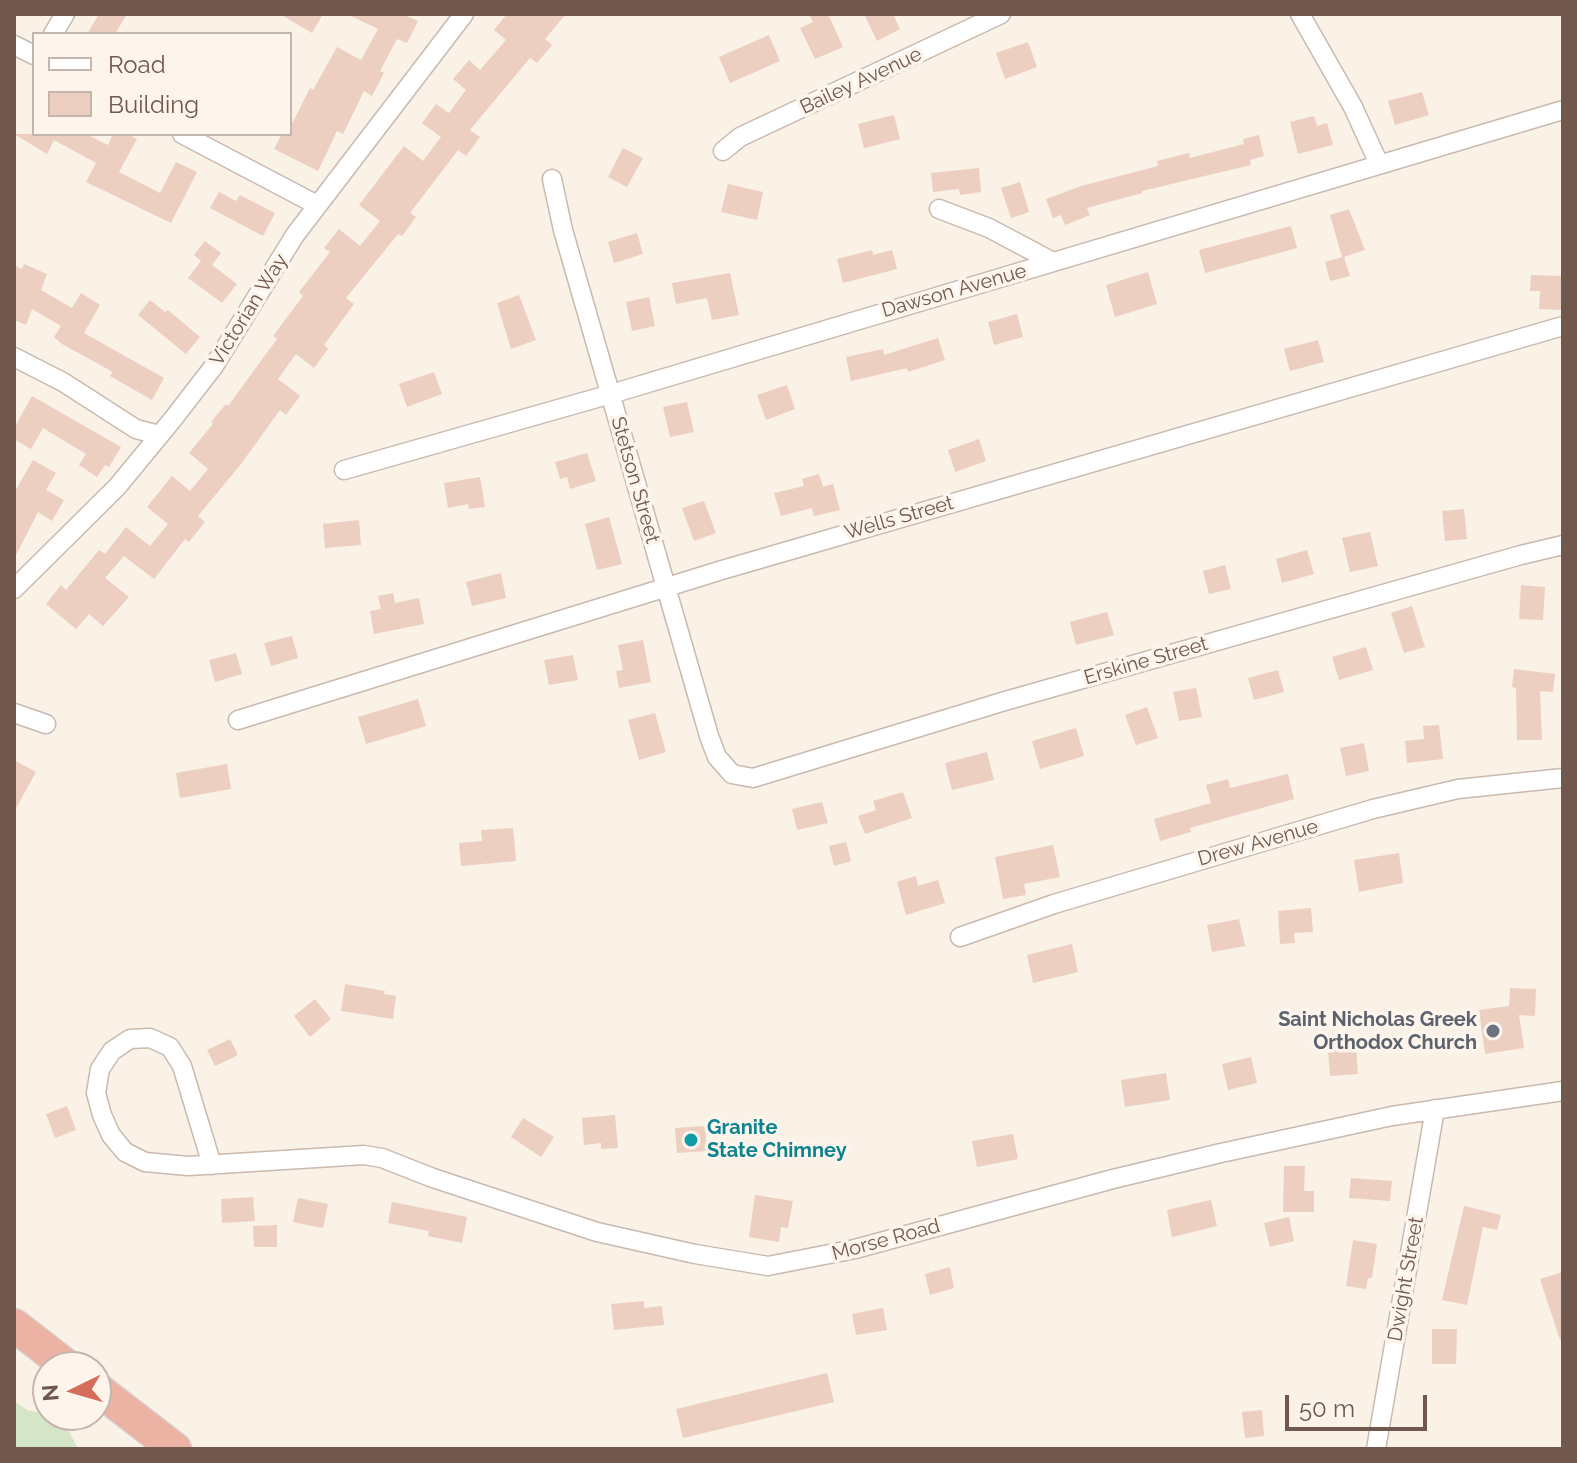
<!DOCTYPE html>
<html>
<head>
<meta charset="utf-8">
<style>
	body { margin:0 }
	#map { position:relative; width:1577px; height:1463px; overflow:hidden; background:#faf1e7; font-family:Raleway,sans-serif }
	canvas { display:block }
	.frame { position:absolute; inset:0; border:16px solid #70584e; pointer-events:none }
	.legend { position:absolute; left:32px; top:32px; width:260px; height:104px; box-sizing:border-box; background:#fdf5ec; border:2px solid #c5b6ad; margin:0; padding:10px 14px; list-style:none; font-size:24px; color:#70584e }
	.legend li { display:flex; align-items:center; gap:16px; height:40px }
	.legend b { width:40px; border:2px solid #c5b6ad }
	.north { position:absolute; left:32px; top:1351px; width:80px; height:80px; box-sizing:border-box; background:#fdf5ec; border:2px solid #c5b6ad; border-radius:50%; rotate:265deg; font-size:22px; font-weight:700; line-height:32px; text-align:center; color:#70584e }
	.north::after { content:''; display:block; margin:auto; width:28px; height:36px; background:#d56d5a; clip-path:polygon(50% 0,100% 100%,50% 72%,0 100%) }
	.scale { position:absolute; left:1285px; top:1395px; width:142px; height:36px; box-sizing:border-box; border:4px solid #70584e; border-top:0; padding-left:10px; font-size:24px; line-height:28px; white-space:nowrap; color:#70584e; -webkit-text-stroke:6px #fdf5ec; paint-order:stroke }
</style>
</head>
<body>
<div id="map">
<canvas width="1577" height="1463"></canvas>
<div class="frame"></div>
<ul class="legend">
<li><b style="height:10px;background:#fff"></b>Road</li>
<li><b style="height:22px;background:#eccfc1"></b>Building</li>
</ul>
<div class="north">N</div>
<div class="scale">50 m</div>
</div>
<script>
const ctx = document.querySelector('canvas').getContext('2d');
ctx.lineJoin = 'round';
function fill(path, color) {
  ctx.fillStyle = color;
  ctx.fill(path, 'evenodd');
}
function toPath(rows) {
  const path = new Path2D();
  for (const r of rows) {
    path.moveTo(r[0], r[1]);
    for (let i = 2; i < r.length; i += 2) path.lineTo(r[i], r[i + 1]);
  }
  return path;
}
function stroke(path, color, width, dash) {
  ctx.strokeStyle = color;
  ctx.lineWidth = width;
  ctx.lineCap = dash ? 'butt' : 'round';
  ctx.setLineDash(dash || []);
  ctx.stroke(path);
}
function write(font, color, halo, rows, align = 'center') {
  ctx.font = font + ' Raleway,sans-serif';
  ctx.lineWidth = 7;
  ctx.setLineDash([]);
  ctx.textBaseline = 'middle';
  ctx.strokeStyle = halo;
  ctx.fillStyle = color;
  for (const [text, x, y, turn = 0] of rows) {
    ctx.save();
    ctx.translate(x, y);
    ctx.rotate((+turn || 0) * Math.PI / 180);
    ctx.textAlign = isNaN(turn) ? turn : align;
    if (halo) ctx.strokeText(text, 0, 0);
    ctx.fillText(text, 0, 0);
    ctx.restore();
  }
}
fill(toPath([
	[14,1401,27,1410,62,1417,78,1449,14,1449]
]), '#d5e5c7');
fill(toPath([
	[99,14,127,14,115,34,87,34],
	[280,14,323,14,312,33],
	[347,14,402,14,418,21,407,43,397,39,380,71,384,73,372,96,364,91,343,134,337,131,318,171,274,149,282,134,290,134,290,128,310,88,313,90,337,47,361,60,378,29],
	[507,14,566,14,545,39,552,45,537,63,530,58,470,130,480,137,466,156,458,150,410,213,416,217,402,236,398,234,346,298,354,304,324,345,328,349,314,368,296,354,278,379,300,396,286,415,280,410,241,464,198,516,205,522,189,542,185,539,154,579,124,556,105,578,129,597,103,626,89,614,76,629,46,604,61,585,66,590,99,550,105,554,126,527,150,546,168,524,147,507,172,476,190,491,208,469,189,453,213,424,211,422,226,404,228,406,277,339,273,336,303,296,299,292,330,252,324,248,339,229,360,246,380,221,359,205,404,146,423,161,441,137,422,123,436,104,449,113,466,90,453,79,469,60,480,70,506,40,494,30],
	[809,14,828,14,843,47,815,59,800,28,813,22],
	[864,14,893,14,900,29,877,41],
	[769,35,780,61,730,83,719,57],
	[1028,42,1037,67,1005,79,996,53],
	[1422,92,1429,115,1395,125,1388,101],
	[894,115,900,139,864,148,858,124],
	[1314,116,1317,126,1327,123,1333,145,1298,154,1290,122],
	[14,134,86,134,108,145,113,134,127,134,137,139,119,172,160,193,176,162,197,172,171,223,86,182,96,163,54,140,47,154],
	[1259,135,1264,156,1250,160,1251,165,1142,191,1142,193,1087,208,1090,215,1065,225,1061,215,1053,218,1046,199,1081,186,1158,166,1157,161,1189,153,1190,158,1244,144,1243,139],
	[623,148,643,158,627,187,608,177],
	[979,168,981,192,960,195,959,189,933,192,931,173],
	[1020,182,1029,212,1011,218,1001,188],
	[728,184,763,192,757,220,721,212],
	[219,192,236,201,240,195,275,213,263,236,210,208],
	[1349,209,1365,250,1344,257,1350,276,1330,281,1325,262,1342,257,1330,215],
	[1291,226,1297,248,1205,273,1199,250],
	[637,233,643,254,614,263,608,242],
	[205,241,221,253,212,265,237,284,222,303,188,278,201,261,194,255],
	[872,250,873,255,892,250,897,269,843,283,837,259],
	[24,264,47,274,41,290,72,308,81,293,100,305,84,333,164,378,152,400,110,376,113,372,62,344,54,337,61,326,32,309,26,325,14,320,14,265,22,269],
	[1148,272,1157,304,1115,317,1106,285],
	[730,273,739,315,712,320,707,298,676,304,672,283],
	[1531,275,1563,276,1563,310,1539,309,1540,291,1530,291],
	[519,295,536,340,511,349,497,303],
	[649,297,655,326,632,331,626,302],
	[150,300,165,312,168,310,200,337,186,354,138,315],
	[1017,314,1023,337,994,345,988,322],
	[938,338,945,360,908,372,907,368,851,381,846,357,883,349,884,355],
	[1318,340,1324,362,1290,371,1284,349],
	[434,372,442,394,407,407,399,384],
	[787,385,795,409,766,420,757,395],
	[32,396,121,447,109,467,105,465,97,477,79,465,86,454,43,428,31,449,14,439,14,428],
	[687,402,694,432,670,437,663,407],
	[979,439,986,461,955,472,948,450],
	[587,453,596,481,570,489,567,477,560,479,555,462],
	[33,460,56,473,46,490,64,500,52,521,38,512,14,559,14,493],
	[819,474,823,487,833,484,840,510,814,516,812,508,781,516,774,493,804,486,802,479],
	[480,477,485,507,469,509,468,504,448,508,444,483],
	[704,501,716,533,694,541,682,508],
	[1464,509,1467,539,1445,541,1442,511],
	[609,517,622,564,597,570,585,524],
	[359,520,361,545,325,548,323,524],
	[1370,532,1378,566,1350,572,1342,538],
	[1307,550,1314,574,1282,583,1276,559],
	[1225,565,1231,589,1209,594,1203,571],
	[501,573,506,598,472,606,466,582],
	[1521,585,1545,587,1543,620,1519,619],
	[393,593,395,603,419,598,424,624,374,634,370,611,381,609,378,596],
	[1412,606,1425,647,1404,653,1391,613],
	[1107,612,1114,635,1076,645,1070,622],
	[292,636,298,658,271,666,264,643],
	[643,640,651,682,619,688,616,671,623,670,618,645],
	[1366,647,1373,670,1339,680,1332,657],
	[236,653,242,674,215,682,209,660],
	[573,655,578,680,549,685,544,660],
	[1514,669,1555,674,1553,692,1540,691,1542,740,1517,740,1516,688,1512,687],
	[1278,670,1284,692,1254,700,1248,678],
	[1196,688,1202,717,1179,721,1173,692],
	[418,699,426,726,366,744,358,717],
	[1147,707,1158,738,1136,745,1125,715],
	[655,713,666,752,639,760,628,720],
	[1439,725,1443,759,1407,763,1405,741,1424,739,1423,726],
	[1076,728,1084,756,1040,769,1032,741],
	[1364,743,1369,771,1346,776,1340,748],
	[987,752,994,780,952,790,945,763],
	[14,760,36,772,14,812],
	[227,764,231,789,180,798,176,773],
	[1288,774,1294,799,1190,828,1191,832,1160,841,1154,819,1211,803,1206,785,1228,779,1230,788],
	[903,792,912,818,865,834,858,816,876,810,873,801],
	[822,802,828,823,797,830,792,809],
	[513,828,516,861,461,866,459,843,482,841,481,830],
	[846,842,851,861,834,866,829,846],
	[1053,845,1060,877,1024,884,1026,895,1003,899,995,857],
	[1399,853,1403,883,1359,892,1354,860],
	[916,876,918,886,938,880,945,903,906,915,897,882],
	[1311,908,1313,932,1294,933,1295,943,1280,944,1278,911],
	[1239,919,1245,946,1212,952,1207,925],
	[1072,944,1078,972,1033,983,1027,955],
	[345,984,385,991,384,994,396,996,393,1019,341,1011],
	[1510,988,1536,989,1535,1016,1519,1015,1524,1048,1485,1054,1479,1010,1509,1006],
	[315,999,331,1019,310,1037,294,1016],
	[230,1039,238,1055,215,1066,207,1050],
	[1356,1046,1358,1074,1330,1076,1328,1049],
	[1251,1057,1257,1083,1228,1090,1222,1064],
	[1166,1073,1170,1100,1125,1107,1121,1080],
	[67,1106,76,1130,55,1138,46,1114],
	[615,1115,618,1148,601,1149,601,1143,584,1145,582,1118],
	[523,1118,554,1137,541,1157,511,1137],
	[705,1126,707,1151,677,1153,675,1128],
	[1013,1134,1018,1159,977,1167,972,1141],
	[1284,1166,1305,1166,1304,1191,1314,1191,1314,1212,1283,1212],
	[1351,1178,1392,1181,1390,1201,1349,1198],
	[755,1195,793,1201,788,1228,781,1227,779,1242,749,1237],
	[253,1197,255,1221,222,1223,221,1199],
	[298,1198,328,1204,323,1228,293,1222],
	[1211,1200,1217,1226,1172,1237,1167,1210],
	[392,1202,467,1217,462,1243,428,1236,429,1231,388,1223],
	[1464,1206,1501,1215,1497,1230,1483,1227,1467,1305,1442,1300],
	[1289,1217,1294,1241,1270,1247,1264,1223],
	[277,1225,277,1247,254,1247,253,1226],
	[1353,1240,1377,1244,1372,1278,1368,1278,1366,1289,1346,1286],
	[950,1267,954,1288,930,1295,925,1274],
	[1563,1272,1563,1339,1560,1340,1540,1279],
	[644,1301,644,1308,662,1306,664,1325,614,1330,611,1304],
	[883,1308,887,1330,856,1335,852,1314],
	[1432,1329,1457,1329,1456,1364,1432,1364],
	[827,1373,834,1402,683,1438,676,1409],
	[1262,1410,1264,1436,1245,1438,1242,1412]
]), '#eccfc1');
const street = toPath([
	[1300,14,1353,107,1379,164],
	[53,34,65,14],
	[14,45,34,55],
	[182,134,317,205],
	[723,151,740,137,1001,14],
	[552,179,563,230,709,736,717,757,732,774,753,778,1005,701,1521,555,1563,545],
	[939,209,989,228,1053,262],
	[14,357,63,382,136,429,159,435],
	[344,470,611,394,1563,110],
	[14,589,117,487,173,419,214,366,295,235,464,14],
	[14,713,46,724],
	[238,720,722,570,1563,326],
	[960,937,1054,904,1373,809,1458,789,1563,778],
	[212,1165,182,1066,170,1047,150,1038,130,1039,112,1051,100,1069,96,1093,102,1115,111,1135,125,1152,145,1162,188,1166,364,1155,382,1158,433,1178,597,1232,695,1254,768,1266,855,1249,1113,1179,1221,1153,1392,1116,1563,1091],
	[1376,1449,1435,1109]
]);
const highway = toPath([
	[14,1325,68,1367],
	[96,1388,175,1449]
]);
stroke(street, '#cab9ae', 21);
stroke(highway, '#d7d0cd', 35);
stroke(street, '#fff', 18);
stroke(highway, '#ecb3a5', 32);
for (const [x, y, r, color] of [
	[1493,1031,8,"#6b7280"],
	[691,1140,8,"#0f9aa8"]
]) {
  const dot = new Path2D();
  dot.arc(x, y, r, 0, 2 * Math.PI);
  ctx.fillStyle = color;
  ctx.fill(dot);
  stroke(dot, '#fdf5ec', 3);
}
write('20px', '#70584e', '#fdf5ec', [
	["Bailey Avenue",861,81,-25],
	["Dawson Avenue",954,291,-16],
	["Victorian Way",249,310,-58],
	["Stetson Street",635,480,74],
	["Wells Street",899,518,-16],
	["Erskine Street",1146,661,-16],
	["Drew Avenue",1258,843,-16],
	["Morse Road",886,1240,-15],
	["Dwight Street",1406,1279,-80]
]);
write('bold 20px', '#5b616d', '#fdf5ec', [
	["Saint Nicholas Greek",1477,1020],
	["Orthodox Church",1477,1043]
], 'right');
write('bold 20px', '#0d838f', '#fdf5ec', [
	["Granite",707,1128],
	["State Chimney",707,1151]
], 'left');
</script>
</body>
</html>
